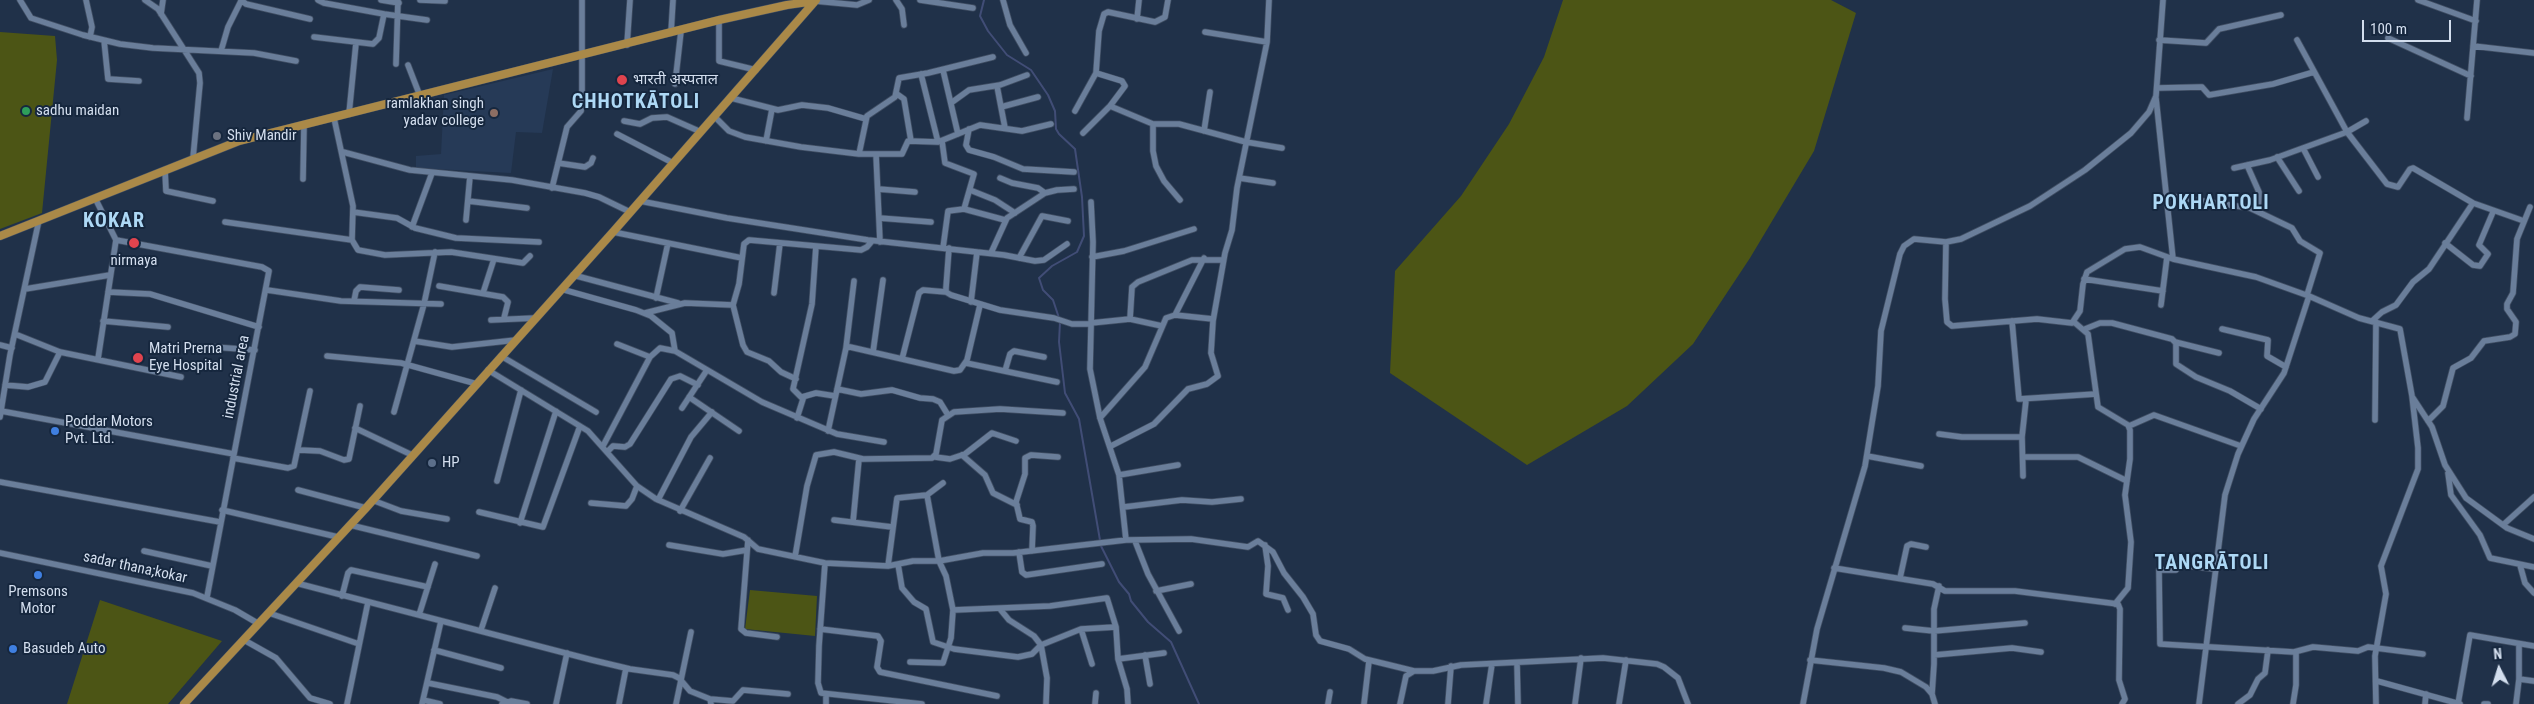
<!DOCTYPE html>
<html>
<head>
<meta charset="utf-8">
<style>
	body { margin:0 }
	#map { position:relative; width:2534px; height:704px; overflow:hidden; background:#203149; font-family:"Roboto Condensed",sans-serif }
	canvas { display:block }
	.north { position:absolute; left:2474px; top:644px; width:50px; height:50px; -webkit-text-stroke:4px #16273e; paint-order:stroke; rotate:355deg; font-size:14px; font-weight:700; line-height:20px; text-align:center; color:#d3deee }
	.north::after { content:''; display:block; margin:auto; width:18px; height:22px; background:#d3deee; clip-path:polygon(50% 0,100% 100%,50% 72%,0 100%) }
	.scale { position:absolute; left:2362px; top:20px; width:89px; height:22px; box-sizing:border-box; border:2px solid #d3deee; border-top:0; padding-left:6px; font-size:15px; line-height:18px; white-space:nowrap; color:#d3deee; -webkit-text-stroke:4px #16273e; paint-order:stroke }
</style>
</head>
<body>
<div id="map">
<canvas width="2534" height="704"></canvas>
<div class="north">N</div>
<div class="scale">100 m</div>
</div>
<script>
const ctx = document.querySelector('canvas').getContext('2d');
ctx.lineJoin = 'round';
function fill(path, color) {
  ctx.fillStyle = color;
  ctx.fill(path, 'evenodd');
}
function toPath(rows) {
  const path = new Path2D();
  for (const r of rows) {
    path.moveTo(r[0], r[1]);
    for (let i = 2; i < r.length; i += 2) path.lineTo(r[i], r[i + 1]);
  }
  return path;
}
function stroke(path, color, width, dash) {
  ctx.strokeStyle = color;
  ctx.lineWidth = width;
  ctx.lineCap = dash ? 'butt' : 'round';
  ctx.setLineDash(dash || []);
  ctx.stroke(path);
}
function write(font, color, halo, rows, align = 'center') {
  ctx.font = font + ' "Roboto Condensed","Noto Sans Devanagari",sans-serif';
  ctx.lineWidth = 4;
  ctx.setLineDash([]);
  ctx.textBaseline = 'middle';
  ctx.strokeStyle = halo;
  ctx.fillStyle = color;
  for (const [text, x, y, turn = 0] of rows) {
    ctx.save();
    ctx.translate(x, y);
    ctx.rotate((+turn || 0) * Math.PI / 180);
    ctx.textAlign = isNaN(turn) ? turn : align;
    if (halo) ctx.strokeText(text, 0, 0);
    ctx.fillText(text, 0, 0);
    ctx.restore();
  }
}
fill(toPath([
	[553,69,542,133,516,132,511,173,416,168,416,156,441,154,444,95]
]), '#263a57');
fill(toPath([
	[1563,0,1831,0,1856,13,1814,151,1750,258,1693,344,1627,406,1527,465,1390,373,1395,271,1461,196,1509,124,1544,57],
	[0,32,55,36,57,60,42,213,0,229],
	[750,590,817,596,815,636,745,629],
	[100,600,222,641,168,704,67,704]
]), '#4c5515');
stroke(toPath([
	[984,0,980,16,988,31,1007,55,1031,70,1048,95,1055,111,1056,129,1059,134,1075,149,1082,197,1084,236,1077,252,1052,266,1039,278,1043,290,1053,300,1059,318],
	[1060,322,1059,342,1065,393,1079,419,1101,546,1119,582,1129,594,1131,601,1148,622,1171,642,1199,704]
]), '#414d76', 2);
const minor = toPath([
	[20,0,31,18,83,35,120,44,153,48,254,53,296,61],
	[86,0,92,27,90,37],
	[145,0,158,9,199,73,200,83,193,158],
	[241,0,246,4,310,19],
	[318,0,324,3,384,14,427,20],
	[381,0,399,3],
	[420,0,445,1],
	[896,0,902,9,904,25],
	[920,0,973,8],
	[1003,0,1010,25,1026,53],
	[2418,0,2476,21],
	[815,1,857,5,869,0],
	[161,14,163,0],
	[1137,19,1139,0],
	[719,20,719,61,756,70],
	[1205,32,1267,42],
	[671,33,673,0],
	[314,37,373,44,379,38,384,14],
	[2388,38,2471,76],
	[104,40,108,79,139,81],
	[2159,40,2206,43,2219,29,2281,15],
	[2297,40,2347,132,2387,184,2398,187,2410,169,2413,168,2473,203,2524,221],
	[627,45,630,0],
	[2473,46,2534,53],
	[221,51,228,27,241,1],
	[396,64,398,0],
	[408,65,420,96],
	[943,70,958,134],
	[921,74,938,142],
	[675,84,681,31],
	[997,86,1005,128],
	[2157,88,2202,87,2209,95,2273,84,2314,72],
	[897,94,904,99,911,141],
	[731,98,778,110,802,105,828,108,866,119],
	[2156,98,2173,259],
	[951,103,969,90,1000,85,1027,75],
	[1110,106,1153,124,1179,124,1246,142,1282,148],
	[1001,107,1038,97],
	[1075,111,1096,73,1099,31,1104,14,1108,12,1155,22,1165,17,1168,0],
	[349,114,356,43],
	[715,117,729,131,745,137,801,147,859,154,902,154,908,141,938,142,980,125,1022,131,1051,124],
	[334,118,353,206,352,240,358,250,385,255,451,252,523,263,530,256],
	[2467,118,2477,0],
	[624,121,640,124,652,118,667,117,701,132],
	[1153,124,1153,151,1156,166,1164,181,1180,200],
	[969,129,966,145,969,150,994,157,1023,169,1074,172],
	[1204,131,1210,92],
	[1083,133,1110,106,1125,86,1122,81,1096,73],
	[617,134,673,163],
	[766,141,772,109],
	[942,141,945,163,974,174,964,209],
	[2303,148,2318,177],
	[343,152,410,170,512,180,585,193,599,197,630,212],
	[859,154,867,116,895,97,899,78,928,73,993,57],
	[876,154,880,242],
	[2277,157,2299,191],
	[558,163,585,167,591,163,593,158],
	[2247,165,2259,192,2258,211],
	[2234,168,2270,160,2347,132,2366,121],
	[165,170,166,191,213,201],
	[1000,178,1012,183,1038,188,1045,193],
	[1239,178,1273,183],
	[303,179,304,125],
	[552,188,567,127,581,111,582,104,582,0],
	[878,189,915,192],
	[970,190,995,200,1015,213],
	[2168,196,2250,208,2292,228,2300,241,2320,253,2307,295],
	[468,201,527,208],
	[640,201,727,218,868,240,1004,255,1035,261,1044,260,1067,244],
	[1091,202,1093,242,1090,369,1100,418,1119,475,1126,540],
	[353,212,397,218,415,228,456,238,539,242],
	[879,218,931,222],
	[466,220,470,176],
	[225,222,352,240],
	[412,227,432,173],
	[613,232,742,258],
	[1946,242,1945,299,1947,322,1952,326,2037,319,2072,323,2080,311,2083,284,2087,272,2125,249,2140,247,2173,259,2256,277,2309,296,2359,318,2400,329,2412,396,2418,448,2418,469,2381,566,2386,594,2375,656,2376,704],
	[2445,243,2473,265,2480,266,2488,254,2479,245,2493,212],
	[943,248,948,211,964,209,1005,220],
	[949,248,946,288,946,292,951,295,1000,310,1054,318,1072,324,1091,324],
	[991,253,1007,218,1045,193,1057,190,1074,189],
	[1092,257,1124,251,1194,229],
	[1019,258,1042,216,1068,221],
	[573,275,678,303],
	[2084,279,2163,291],
	[439,286,503,297,508,302,504,318],
	[25,289,110,275],
	[561,289,636,310,651,316,672,333,675,351,762,402,837,434,884,442],
	[267,290,341,301,441,304],
	[108,292,150,294,259,327],
	[483,293,494,259],
	[774,293,780,243],
	[656,298,668,243],
	[354,301,356,291,360,287,399,290],
	[971,302,977,252],
	[733,305,743,345,747,352,769,361,781,372,796,379],
	[2161,305,2167,257],
	[645,313,685,303,733,305,739,284,744,244,749,240,861,250,867,247,872,241],
	[1175,315,1204,258],
	[1130,319,1162,326],
	[491,320,536,318],
	[103,321,168,327],
	[2012,321,2019,399,2096,394],
	[2372,321,2382,312,2396,305,2413,282,2429,269,2473,203],
	[2074,322,2088,334,2098,407,2128,425,2130,430,2130,459,2125,495,2131,542,2128,588,2115,604],
	[1091,323,1130,319,1132,287,1138,282,1192,260,1223,260],
	[2085,329,2100,323,2112,323,2172,339,2176,343,2176,364,2196,377,2230,391,2261,409],
	[2222,329,2268,340,2267,356,2286,367],
	[15,334,60,352,181,377],
	[414,341,452,347,516,340],
	[2175,342,2219,353],
	[617,344,650,357,660,348,675,351],
	[0,345,12,348],
	[213,347,255,350],
	[846,348,854,281],
	[873,352,883,280],
	[327,356,401,363,477,384],
	[501,356,596,412],
	[98,359,116,240],
	[902,359,919,293,923,290,946,292],
	[966,363,1057,382],
	[488,370,588,431,637,486,656,499,744,537,758,549,825,563,888,566,913,561,939,561,983,553,1013,553,1126,540,1191,539,1248,547,1258,541,1273,552,1284,573,1303,597,1313,614,1316,635,1320,641,1349,649,1365,659,1414,671],
	[1005,371,1010,354,1014,351,1044,357],
	[5,385,28,387,45,382,60,352],
	[837,389,861,394,892,390,920,398,933,399,940,402,948,415],
	[689,397,739,431],
	[802,397,816,393,835,396],
	[2413,398,2432,427,2445,465,2466,498,2507,528,2534,539],
	[682,408,707,370],
	[1,411,234,454,269,271,262,267,116,240,96,200],
	[394,412,424,304,435,252],
	[0,417,10,355,39,220],
	[797,418,803,399,793,389,812,304,816,246],
	[1100,418,1145,367,1166,318,1175,315,1213,319],
	[2375,420,2376,322],
	[2428,421,2443,406,2453,368,2471,358,2484,341,2510,337,2515,334,2516,322,2507,309,2507,304,2513,293,2517,239,2530,207],
	[2129,426,2154,415,2241,446],
	[355,428,412,455],
	[828,431,846,348,850,347,954,371,960,370,967,360,980,305],
	[1939,434,1962,437,2022,437],
	[603,446,650,357],
	[1111,446,1154,424,1188,389,1207,384,1218,376,1211,353,1213,321,1225,253,1232,230,1237,188,1267,42,1269,0],
	[299,450,320,451,344,460,349,459,360,406],
	[607,452,613,446,625,447,630,444,671,379,680,376,698,385],
	[962,455,985,475,993,493,1017,505],
	[1867,456,1921,466],
	[935,457,950,459,965,454,992,433,1016,441],
	[2023,457,2078,457,2127,481],
	[233,458,288,468,294,466,310,391],
	[2448,473,2451,495,2480,535,2490,558,2534,567],
	[1119,475,1178,465],
	[2023,476,2022,437,2026,400],
	[497,481,521,390],
	[0,482,220,522],
	[298,490,366,508],
	[927,495,939,561,946,576,953,610,1050,606,1107,598,1116,627],
	[372,500,401,511,447,519],
	[658,500,691,437,712,412],
	[591,503,626,506,632,499,637,486],
	[1124,507,1182,500,1212,502,1241,499],
	[222,510,338,537],
	[680,511,710,458],
	[479,512,543,527,580,426],
	[834,520,892,527],
	[853,522,859,459],
	[520,523,556,411],
	[350,525,477,556],
	[2503,525,2534,497],
	[748,540,741,629,746,633,777,637],
	[1135,541,1148,574,1179,631],
	[669,545,723,554,747,550],
	[1265,545,1268,566,1266,594,1283,598,1288,610],
	[144,551,212,566],
	[1032,551,1033,526,1032,522,1020,519,1016,502,1025,474,1025,458,1031,455,1058,457],
	[1019,552,1022,572,1026,575,1102,564],
	[0,553,193,593,235,610,259,624],
	[795,557,807,486,816,455,834,452,863,459,932,458,936,454,942,420,954,412,1000,409,1063,413],
	[825,563,819,646,818,683,821,693,922,704],
	[898,564,902,588,914,602,926,609,933,642,954,649,1018,657,1032,654,1041,645],
	[2520,565,2525,583,2534,593],
	[888,566,897,498,927,495,943,483],
	[1834,568,1933,584,1945,591,2015,591,2118,604,2120,609,2119,680,2125,699,2122,704],
	[2215,569,2179,565,2176,570,2159,570,2160,644,2294,652,2313,647,2358,651,2368,647,2423,654],
	[1900,578,1907,546,1911,544,1926,547],
	[296,583,592,660,630,669,673,675,679,678,690,691,710,699,711,704],
	[1156,591,1191,584],
	[342,596,348,573,351,570,428,587],
	[207,597,234,454],
	[1000,609,1009,620,1034,636,1041,645,1081,629,1116,627,1118,659,1127,689,1128,704],
	[269,613,359,644],
	[419,615,435,564],
	[1905,628,1934,631,2025,623],
	[820,629,878,636,881,641,877,667,880,672,997,696],
	[1081,629,1092,664],
	[481,630,495,588],
	[244,640,276,658,310,698,330,704],
	[1041,645,1047,678,1046,704],
	[434,650,501,668],
	[1145,655,1150,684],
	[1934,655,2012,648,2041,652],
	[1118,659,1164,653],
	[1810,660,1884,668,1901,672,1926,687,1932,694,1935,704],
	[910,662,943,663,951,638,953,610],
	[1517,663,1518,704],
	[2519,679,2534,681],
	[2377,681,2460,704],
	[428,683,497,697,507,702],
	[1932,694,1934,664,1934,609,1939,586],
	[826,695,826,704],
	[710,699,733,701,743,690,788,694],
	[423,700,440,704],
	[347,704,368,602],
	[422,704,441,621],
	[502,704,511,701,527,704],
	[556,704,567,653],
	[619,704,626,668],
	[676,704,691,632],
	[1095,704,1096,693],
	[1328,704,1330,692],
	[1364,704,1369,661],
	[1400,704,1406,676,1414,671,1433,671,1461,665,1603,658,1657,664,1664,667,1678,678,1688,704],
	[1448,704,1451,666],
	[1486,704,1492,664],
	[1575,704,1581,658],
	[1619,704,1626,660],
	[1803,704,1817,629,1865,466,1878,386,1881,331,1900,254,1904,246,1914,239,1946,242,1961,239,2030,206,2085,170,2131,133,2149,112,2156,96,2163,0],
	[2199,704,2225,495,2238,454,2254,419,2284,373,2309,296],
	[2238,704,2250,695,2258,679,2265,673,2268,650],
	[2293,704,2296,685,2296,652],
	[2425,704,2426,694],
	[2458,704,2470,635,2534,646],
	[2484,704,2488,704],
	[2516,704,2519,679,2519,644]
]);
const major = toPath([
	[0,236,239,141,719,20,787,5,815,1],
	[184,704,366,508,613,232,816,0]
]);
stroke(minor, '#414f64', 7);
stroke(major, '#414f64', 9);
stroke(minor, '#6a7e9a', 5.5);
stroke(major, '#aa8948', 8);
for (const [x, y, r, color] of [
	[622,80,6,"#e0444e"],
	[26,111,5,"#2e9e5b"],
	[494,113,5,"#8d6e63"],
	[217,136,5,"#6b7280"],
	[134,243,6,"#e0444e"],
	[138,358,6,"#e0444e"],
	[55,431,5,"#3f7fe0"],
	[432,463,5,"#5c6f8a"],
	[38,575,5,"#3f7fe0"],
	[13,649,5,"#3f7fe0"]
]) {
  const dot = new Path2D();
  dot.arc(x, y, r, 0, 2 * Math.PI);
  ctx.fillStyle = color;
  ctx.fill(dot);
  stroke(dot, '#16273e', 2);
}
write('15px', '#d3deee', '#16273e', [
	["भारती अस्पताल",633,80],
	["ramlakhan singh",484,104,"right"],
	["yadav college",484,121,"right"],
	["sadhu maidan",36,111],
	["Shiv Mandir",227,136],
	["nirmaya",134,261,"center"],
	["Matri Prerna",149,349],
	["Eye Hospital",149,366],
	["Poddar Motors",65,422],
	["Pvt. Ltd.",65,439],
	["HP",442,463],
	["Premsons",38,592,"center"],
	["Motor",38,609,"center"],
	["Basudeb Auto",23,649]
], 'left');
write('15px', '#d3deee', '#16273e', [
	["industrial area",237,377,-79],
	["sadar thana;kokar",135,568,12]
]);
ctx.letterSpacing = '1px';
write('bold 20px', '#add8f5', '#16273e', [
	["CHHOTKĀTOLI",636,103],
	["POKHARTOLI",2211,204],
	["KOKAR",114,222],
	["TANGRĀTOLI",2212,564]
]);
ctx.letterSpacing = '0px';
</script>
</body>
</html>
